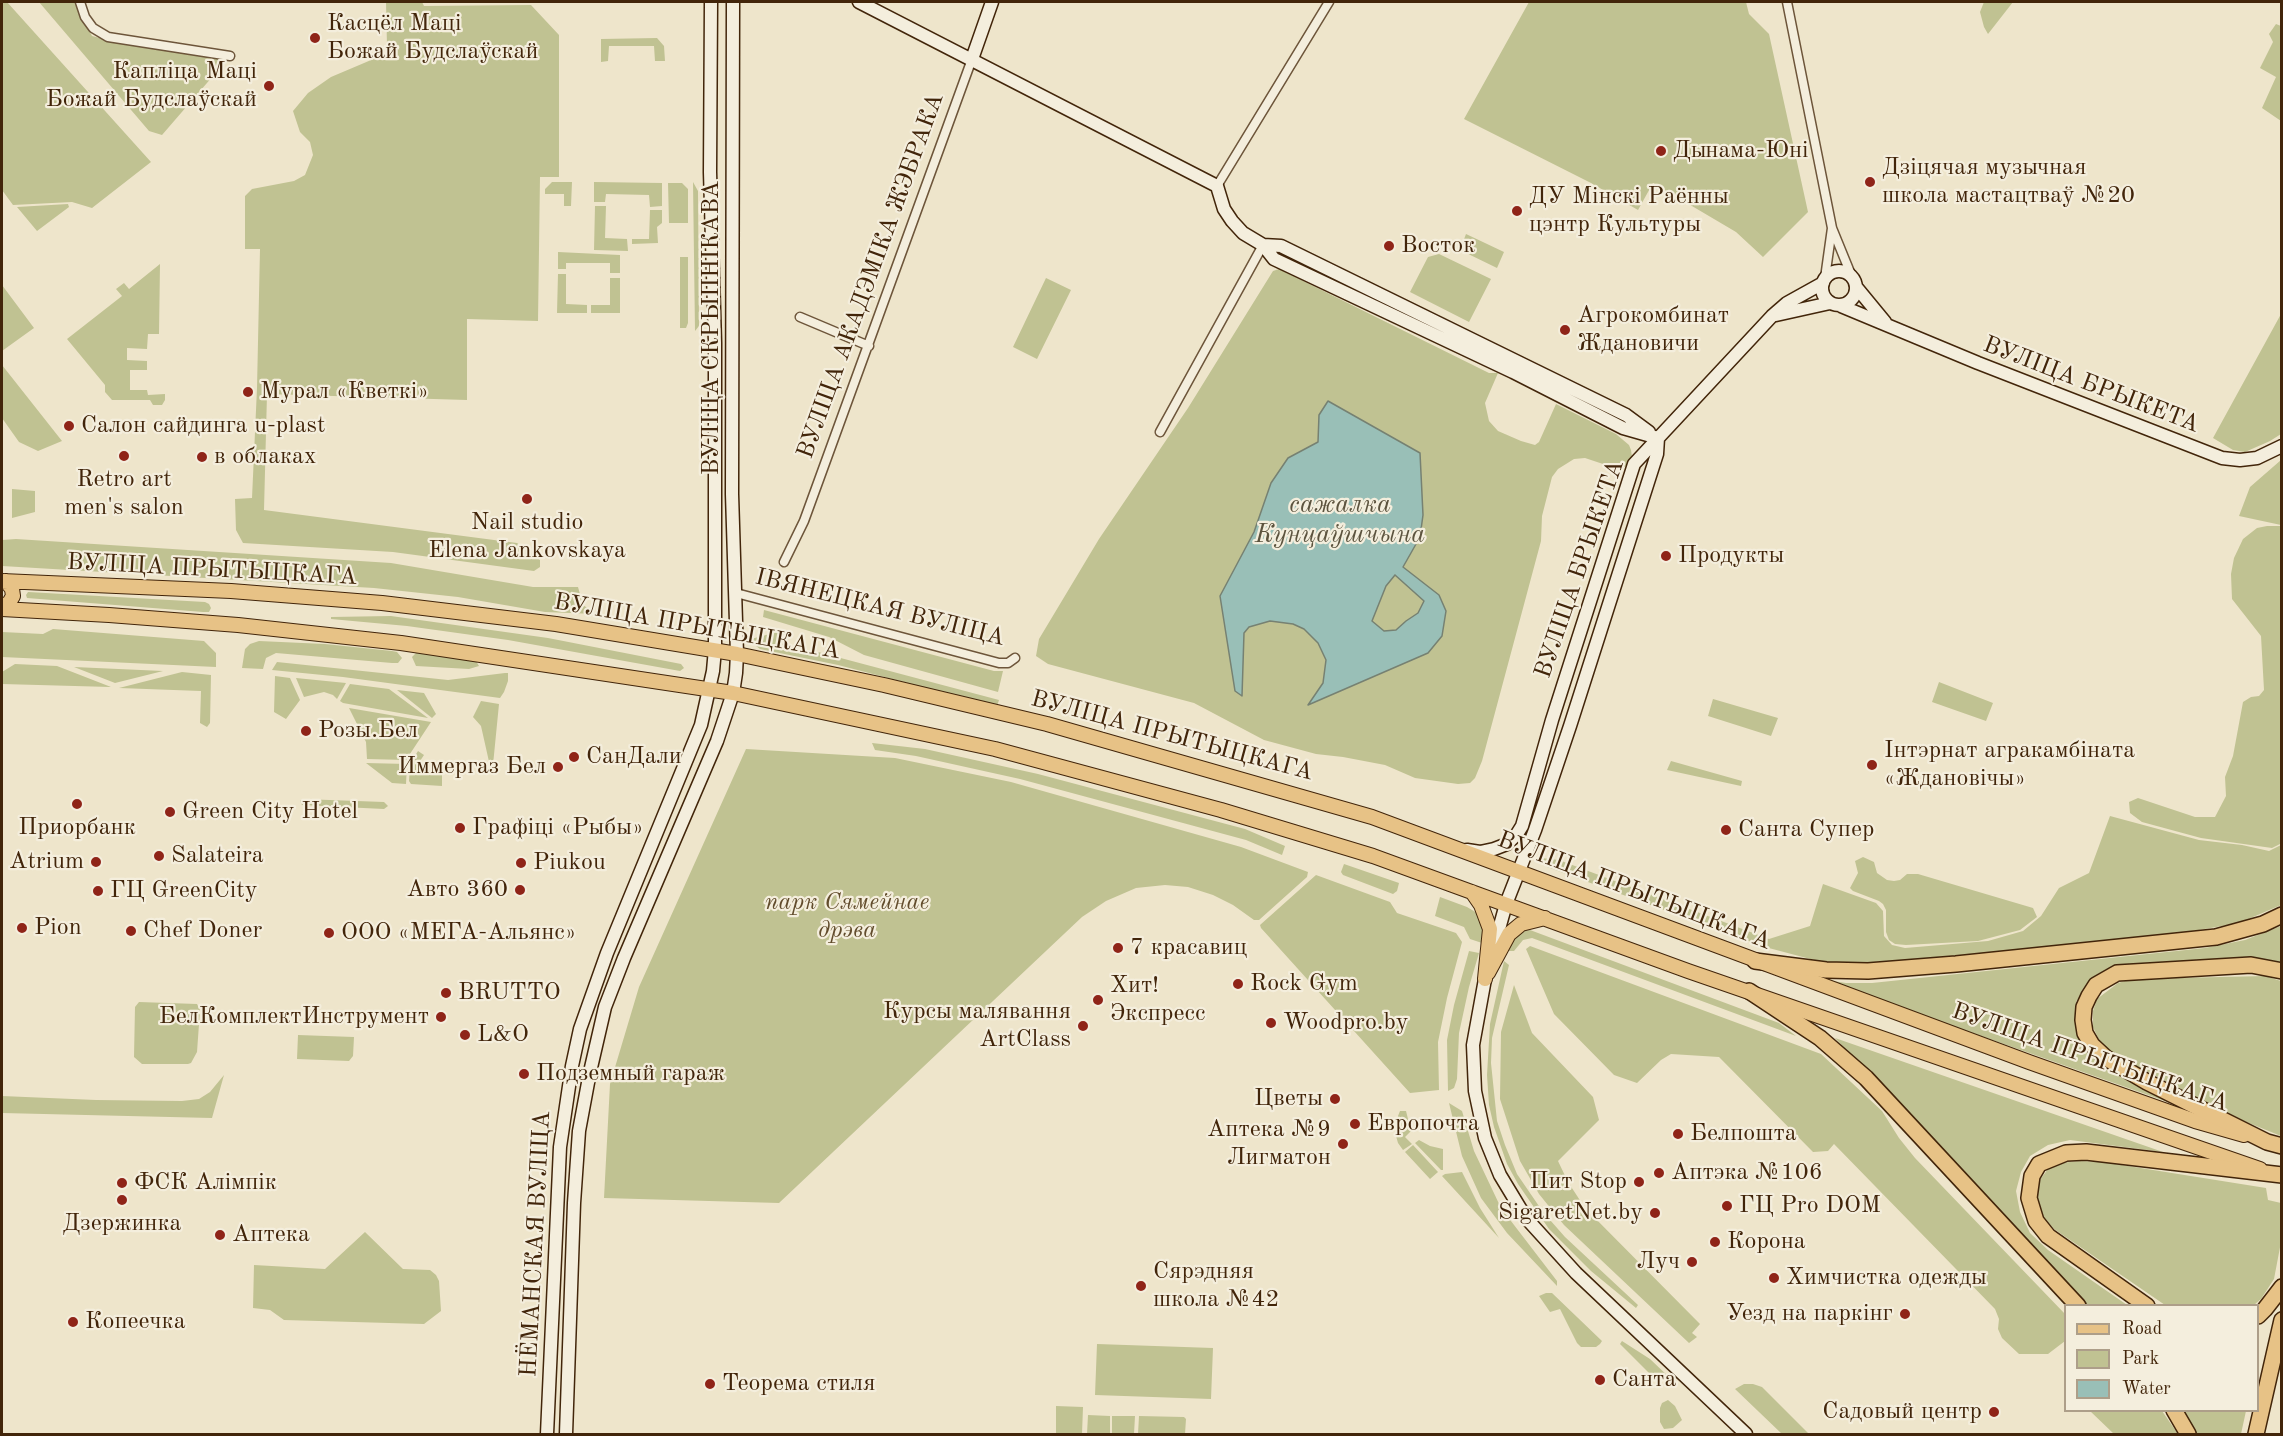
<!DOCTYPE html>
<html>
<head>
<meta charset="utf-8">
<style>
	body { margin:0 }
	#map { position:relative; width:2283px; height:1436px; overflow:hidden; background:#eee5cb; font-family:"Old Standard TT",serif }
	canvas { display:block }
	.frame { position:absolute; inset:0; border:3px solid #42250a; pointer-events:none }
	.legend { position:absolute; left:2064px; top:1304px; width:195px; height:108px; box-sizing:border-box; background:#f4eedd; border:2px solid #ad9e89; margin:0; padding:8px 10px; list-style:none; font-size:18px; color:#42250a }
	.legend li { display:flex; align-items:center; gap:12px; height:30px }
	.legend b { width:30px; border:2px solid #ad9e89 }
</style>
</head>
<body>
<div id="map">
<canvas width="2283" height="1436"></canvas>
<div class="frame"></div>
<ul class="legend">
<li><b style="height:8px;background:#e7c286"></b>Road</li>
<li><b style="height:16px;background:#c0c292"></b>Park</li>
<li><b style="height:16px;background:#99bfb7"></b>Water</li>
</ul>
</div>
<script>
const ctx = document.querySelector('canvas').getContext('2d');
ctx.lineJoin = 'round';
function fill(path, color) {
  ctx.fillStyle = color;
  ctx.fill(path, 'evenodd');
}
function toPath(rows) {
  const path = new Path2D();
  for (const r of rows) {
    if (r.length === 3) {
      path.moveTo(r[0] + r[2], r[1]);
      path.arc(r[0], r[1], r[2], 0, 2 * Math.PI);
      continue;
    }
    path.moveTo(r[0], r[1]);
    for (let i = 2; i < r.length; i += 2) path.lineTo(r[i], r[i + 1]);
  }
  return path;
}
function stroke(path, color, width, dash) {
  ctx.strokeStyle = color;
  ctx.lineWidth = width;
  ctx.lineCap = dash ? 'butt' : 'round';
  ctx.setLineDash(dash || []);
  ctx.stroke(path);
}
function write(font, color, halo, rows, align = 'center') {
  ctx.font = font + ' "Old Standard TT",serif';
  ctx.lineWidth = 4.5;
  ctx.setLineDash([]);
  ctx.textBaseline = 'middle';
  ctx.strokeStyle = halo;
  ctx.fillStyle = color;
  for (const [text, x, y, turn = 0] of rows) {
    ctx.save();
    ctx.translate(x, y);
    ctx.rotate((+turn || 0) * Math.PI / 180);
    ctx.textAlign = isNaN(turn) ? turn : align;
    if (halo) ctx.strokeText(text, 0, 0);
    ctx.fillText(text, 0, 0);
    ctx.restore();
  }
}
fill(toPath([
	[2,2,7,2,151,162,92,208,72,202,13,205,2,190],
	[39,2,74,2,92,36,120,43,214,49,226,61,162,135,149,131],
	[386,2,422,2,424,6,531,5,559,35,559,177,540,177,538,321,467,319,467,400,267,394,264,510,517,543,540,560,540,567,534,571,393,552,243,543,236,530,235,499,252,498,257,388,260,249,245,249,245,196,252,189,294,181,305,175,313,155,310,142,300,132,293,111,308,93,331,77,390,52,387,46],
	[1529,2,1746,2,1749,14,1769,34,1808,212,1763,257,1736,232,1653,183,1638,210,1591,183,1464,119],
	[1984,2,2013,2,1988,34,1984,27,1980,12],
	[2276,24,2281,26,2281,121,2262,108,2276,77,2260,68,2273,42,2269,34],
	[657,38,664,46,665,61,655,61,654,46,609,46,608,61,601,62,601,39],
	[552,182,572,182,571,206,564,206,564,194,545,194,545,189],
	[594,182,662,183,662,206,650,207,649,195,606,194,605,202,594,202],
	[693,182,698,191,699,326,695,331],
	[668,183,682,183,688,189,688,223,669,223],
	[68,204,69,207,37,231,17,207],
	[595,206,606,206,605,238,627,239,628,251,594,250],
	[650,210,662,210,662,223,657,227,658,243,632,244,632,239,649,239],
	[1466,234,1504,252,1497,268,1460,250],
	[558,252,620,255,620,273,610,273,610,263,566,263,566,269,558,269],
	[1439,254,1491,279,1469,322,1410,292,1428,257],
	[680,257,688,257,688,323,686,328,680,328],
	[160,264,159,334,148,334,147,349,127,348,127,360,147,361,147,370,130,370,130,390,147,390,148,395,165,394,165,400,162,405,153,405,150,400,112,400,105,392,105,385,67,339,122,296,116,289,124,283,129,289],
	[1279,269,1489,373,1498,373,1485,403,1489,421,1498,431,1521,441,1535,445,1539,442,1556,404,1616,434,1629,445,1631,450,1632,457,1628,464,1623,468,1615,468,1585,458,1574,459,1558,469,1552,477,1542,516,1541,541,1482,761,1475,778,1470,783,1458,784,1415,778,1385,765,1343,757,1316,754,1264,740,1194,703,1048,664,1036,656,1039,639,1099,539,1188,408,1273,271],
	[558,274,566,274,566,304,587,305,587,313,557,313],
	[610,278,620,278,620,313,591,313,591,305,610,305],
	[1046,278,1071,290,1037,359,1013,347],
	[2,285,34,328,2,351],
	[2281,314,2281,434,2270,441,2245,452,2233,450,2213,438],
	[2,365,62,441,38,451,19,442,2,418],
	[2281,460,2281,525,2239,516,2250,487],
	[12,489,35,491,35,512,12,518],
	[2267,526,2282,526,2282,843,2272,848,2201,838,2142,822,2130,813,2129,802,2138,798,2195,817,2215,817,2226,796,2225,777,2233,756,2243,702,2251,697,2259,696,2264,690,2261,636,2232,599,2231,574,2234,558,2243,539,2257,528],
	[16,539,391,563,533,587,578,587,583,605,596,614,545,612,458,597,374,588,2,566,2,540],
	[28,592,205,602,209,604,211,608,209,612,203,612,27,598,26,595],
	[764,610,994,671,1003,671,998,692,864,655,829,637,763,617],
	[391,616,548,638,681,664,684,668,680,671,508,640,407,626,331,619,331,617],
	[53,629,204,641,216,653,216,667,2,657,2,632,43,634],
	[781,631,788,633,787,647,817,654,818,652,999,700,997,706,838,665,760,649,752,643,751,639],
	[259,641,325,644,392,651,397,652,402,658,398,663,392,663,276,653,266,658,263,669,242,668,245,649,250,644],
	[416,653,476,661,479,666,469,669,416,666,412,657],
	[277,662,448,680,505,673,508,673,508,681,504,692,500,698,343,677,272,670],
	[15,664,57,666,111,687,2,684,2,672],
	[74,667,163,671,115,683],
	[182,672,211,675,210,723,207,727,200,723,201,691,119,688],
	[275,676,290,678,300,700,286,719,274,712],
	[296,678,346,683,337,699,333,695,324,692,304,697],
	[1939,682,1993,703,1986,721,1932,702],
	[350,684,389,689,428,718,343,703,340,701],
	[397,690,424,693,436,714,432,718],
	[1713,699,1778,718,1771,736,1708,716],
	[481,701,499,704,492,775,481,726,473,717],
	[349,708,431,722,406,760,367,759,366,742],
	[872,743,925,749,1038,774,1245,829,1285,846,1282,855,1246,840,1020,779,916,756,875,750],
	[746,749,895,758,1011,782,1241,847,1308,872,1307,877,1259,920,1254,920,1233,905,1213,895,1188,887,1165,885,1136,888,1106,901,1082,917,779,1203,604,1198,610,1084,639,987],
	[418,751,424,755,420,761,424,771,442,773,442,786,411,784,409,781,410,764],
	[1671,761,1742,781,1741,786,1667,770],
	[366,763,407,764,406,784,392,783],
	[302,799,384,802,388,806,384,809,302,805,300,801],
	[2110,816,2199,840,2242,845,2269,851,2281,845,2281,905,2239,923,2176,934,1875,965,1833,965,1765,947,1547,867,1541,858,1559,860,1769,939,1810,926,1823,884,1876,903,1883,911,1884,936,1892,945,1905,948,1988,941,2023,931,2041,916,2059,888,2089,873],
	[1863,857,1874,862,1877,873,1887,880,1894,881,1900,880,1907,874,1918,874,2033,908,2037,917,2020,930,1978,941,1906,945,1895,944,1889,940,1886,932,1886,910,1883,904,1879,901,1853,891,1850,888,1858,873,1855,861],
	[1344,864,1399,883,1397,891,1393,894,1343,875,1341,872],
	[1316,875,1390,902,1397,913,1456,933,1462,942,1447,998,1438,1042,1439,1090,1410,1093,1261,928,1260,925],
	[1440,897,1467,907,1477,913,1483,925,1482,943,1470,939,1464,927,1435,916],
	[2281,926,2281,963,2250,958,2120,966,2107,969,2093,977,2076,1002,2075,1025,2082,1047,2108,1071,2182,1107,1820,979,1846,983,1872,983,2205,948,2245,940],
	[1530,930,1779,1023,1796,1036,1532,938,1523,940,1514,951,1507,951,1510,943,1522,931],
	[1530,946,1821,1054,1882,1111,1899,1138,1915,1158,2065,1314,2065,1341,2048,1354,2019,1354,2002,1338,1998,1329,1999,1319,1995,1309,1834,1144,1828,1151,1813,1152,1719,1057,1671,1054,1661,1060,1637,1083,1614,1075,1554,1014,1526,949],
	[1469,951,1479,953,1469,987,1459,1033,1457,1079,1454,1088,1448,1091,1447,1040,1454,1005],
	[1504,961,1509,965,1492,1038,1491,1063,1497,1121,1505,1145,1517,1174,1543,1212,1565,1237,1638,1305,1636,1308,1591,1271,1549,1229,1518,1184,1507,1164,1494,1127,1489,1105,1487,1075,1490,1024],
	[2265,976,2281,981,2281,1136,2234,1117,2112,1053,2100,1042,2093,1027,2093,1011,2097,999,2118,983,2132,979],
	[1514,985,1532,1033,1593,1097,1599,1120,1558,1161,1568,1182,1585,1208,1700,1324,1692,1333,1697,1337,1689,1343,1564,1225,1539,1194,1520,1161,1500,1099,1501,1032],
	[139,1002,197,1004,200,1010,197,1052,191,1063,188,1064,142,1064,134,1057,135,1007],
	[298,1035,354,1037,353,1056,349,1061,297,1059],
	[1835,1038,2163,1152,2070,1140,2048,1145,2030,1156,2021,1172,2016,1191,2020,1212,2030,1233,2048,1250,2127,1305,2087,1305],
	[224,1075,212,1118,2,1113,2,1096,96,1100,182,1101,199,1099,210,1092],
	[1449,1103,1462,1111,1474,1151,1501,1208,1557,1281,1557,1286,1507,1233,1481,1198,1462,1156],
	[1400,1111,1406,1111,1411,1131,1405,1137,1412,1144,1403,1150,1398,1143,1396,1136,1398,1116],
	[1419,1140,1430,1146,1443,1149,1443,1170,1441,1170,1415,1143],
	[1413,1145,1438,1172,1430,1179,1405,1152],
	[2080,1161,2103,1162,2266,1188,2268,1200,2281,1203,2281,1242,2274,1279,2261,1299,2254,1305,2165,1305,2054,1229,2041,1215,2036,1198,2039,1181,2048,1169,2060,1163],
	[1462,1172,1480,1208,1499,1238,1442,1176,1445,1174],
	[365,1232,403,1269,430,1270,436,1275,439,1281,441,1311,424,1324,284,1320,270,1310,253,1308,254,1265,325,1269],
	[1546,1293,1552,1293,1602,1341,1600,1344,1596,1347,1581,1347,1577,1343,1560,1309,1550,1312,1539,1296],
	[1622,1341,1650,1359,1671,1379,1668,1381,1652,1376,1620,1344],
	[1097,1344,1213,1348,1211,1399,1095,1395],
	[1744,1384,1753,1384,1762,1387,1809,1434,1782,1434,1735,1389],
	[1668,1400,1675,1406,1682,1420,1673,1428,1664,1429,1660,1422,1660,1408,1662,1403],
	[1056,1406,1083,1407,1082,1434,1056,1434],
	[2090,1411,2162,1411,2178,1434,2114,1434],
	[2181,1411,2246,1411,2241,1434,2195,1434],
	[1088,1415,1110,1416,1110,1434,1087,1434],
	[1112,1416,1135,1416,1134,1434,1112,1434],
	[1139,1416,1184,1417,1186,1419,1185,1434,1138,1434]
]), '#c0c292');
const water = toPath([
	[1328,401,1420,453,1423,515,1420,537,1403,567,1439,595,1446,611,1442,636,1428,653,1308,705,1323,683,1326,660,1318,643,1304,629,1293,624,1270,621,1249,627,1244,633,1242,696,1235,691,1220,596,1254,532,1271,483,1288,458,1318,442,1319,415,1328,401],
	[1395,575,1424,601,1418,613,1406,621,1396,630,1384,631,1372,621,1386,586,1395,575]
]);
fill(water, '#99bfb7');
stroke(water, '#768172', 1.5);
const street = toPath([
	[80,2,85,17,93,28,108,37,230,56],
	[1787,2,1832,228,1852,277],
	[1217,186,1329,2],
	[1825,278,1832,228],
	[800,317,869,346],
	[1160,432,1263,245],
	[784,562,804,521,972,59],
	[736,593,999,663,1008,663,1015,658]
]);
const secondary = toPath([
	[859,2,1217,186,1224,209,1232,221,1243,233,1263,245,1274,259,1513,372,1623,428,1658,438],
	[972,59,992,2],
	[1263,245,1281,246,1626,415,1649,432],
	[1839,288,17],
	[1857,288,1885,322],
	[1841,306,1978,363,2222,458,2240,460,2257,458,2282,446],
	[1776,315,1830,303],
	[1658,438,1657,454,1570,726,1535,830,1506,904,1485,979,1473,1045,1475,1091,1485,1138,1500,1175,1526,1218,1576,1273,1746,1434],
	[1467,850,1480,852,1494,849,1507,844,1517,834,1522,826,1552,720,1634,464,1772,316,1787,303,1823,283],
	[547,1434,560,1147,572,1066,580,1029,607,953,701,725,713,671,715,649,715,343,710,172,711,2],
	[566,1434,574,1203,579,1131,590,1072,605,1007,624,958,717,741,733,693,736,673,737,654,732,494,733,2]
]);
const primary = toPath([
	[2,581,231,591,382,603,556,624,737,654,884,685,1047,724,1372,817,2029,1062,2195,1121,2244,1135],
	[2,606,9,603,13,596,12,589,6,581],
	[2,609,109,615,238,625,401,643,733,693,995,749,1221,810,1373,856,1688,971,2260,1169],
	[1472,892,1481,905,1490,929,1485,979],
	[1488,973,1509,934,1521,924,1545,918]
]);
const highway = toPath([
	[1755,961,1826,970,1868,971,1956,964,2216,937,2263,924,2282,915],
	[2282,971,2251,965,2117,973,2096,985,2089,996,2084,1007,2083,1020,2085,1033,2092,1045,2106,1058,2147,1082,2267,1142,2282,1146],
	[1749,991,1820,1038,1866,1078,2078,1306],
	[2147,1306,2048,1236,2036,1221,2029,1198,2032,1176,2039,1164,2066,1153,2086,1152,2282,1175],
	[2258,1316,2265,1309,2282,1287],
	[2174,1410,2188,1434],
	[2256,1434,2282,1320]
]);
stroke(street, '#6d553a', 11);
stroke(secondary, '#42250a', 15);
stroke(primary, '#42250a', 16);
stroke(highway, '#42250a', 18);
stroke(street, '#f4eedd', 8);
stroke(secondary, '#f4eedd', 12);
stroke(primary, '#e7c286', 14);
stroke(highway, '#e7c286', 15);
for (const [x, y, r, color] of [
	[315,38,6,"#8f2418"],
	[269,86,6,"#8f2418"],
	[1661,151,6,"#8f2418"],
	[1870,182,6,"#8f2418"],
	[1517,211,6,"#8f2418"],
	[1389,246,6,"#8f2418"],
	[1565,330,6,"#8f2418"],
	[248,392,6,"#8f2418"],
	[69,426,6,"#8f2418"],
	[124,456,6,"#8f2418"],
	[202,457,6,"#8f2418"],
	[527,499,6,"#8f2418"],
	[1666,556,6,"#8f2418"],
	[306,731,6,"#8f2418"],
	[574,757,6,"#8f2418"],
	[1872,765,6,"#8f2418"],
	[558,767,6,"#8f2418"],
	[77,804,6,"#8f2418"],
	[170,812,6,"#8f2418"],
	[460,828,6,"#8f2418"],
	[1726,830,6,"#8f2418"],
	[159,856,6,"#8f2418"],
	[96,862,6,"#8f2418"],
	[521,863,6,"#8f2418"],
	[520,890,6,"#8f2418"],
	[98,891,6,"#8f2418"],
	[22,928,6,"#8f2418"],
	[131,931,6,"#8f2418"],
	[329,933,6,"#8f2418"],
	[1118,948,6,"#8f2418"],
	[1238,984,6,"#8f2418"],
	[446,993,6,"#8f2418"],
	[1098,1000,6,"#8f2418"],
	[441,1017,6,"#8f2418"],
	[1271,1023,6,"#8f2418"],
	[1083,1026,6,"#8f2418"],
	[465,1035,6,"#8f2418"],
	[524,1074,6,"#8f2418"],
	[1335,1099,6,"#8f2418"],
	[1355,1124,6,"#8f2418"],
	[1678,1134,6,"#8f2418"],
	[1343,1144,6,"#8f2418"],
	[1659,1173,6,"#8f2418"],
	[1639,1182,6,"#8f2418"],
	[122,1183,6,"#8f2418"],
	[122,1200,6,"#8f2418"],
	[1727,1206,6,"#8f2418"],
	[1655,1213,6,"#8f2418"],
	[220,1235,6,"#8f2418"],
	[1715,1242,6,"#8f2418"],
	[1692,1262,6,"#8f2418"],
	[1774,1278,6,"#8f2418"],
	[1141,1286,6,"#8f2418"],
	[1905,1314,6,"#8f2418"],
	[73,1322,6,"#8f2418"],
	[1600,1380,6,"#8f2418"],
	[710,1384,6,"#8f2418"],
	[1994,1412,6,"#8f2418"]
]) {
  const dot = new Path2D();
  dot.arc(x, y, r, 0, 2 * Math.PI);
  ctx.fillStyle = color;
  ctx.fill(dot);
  stroke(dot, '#f4eedd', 2);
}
write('24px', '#42250a', '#f4eedd', [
	["Касцёл Маці",327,24],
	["Божай Будслаўскай",327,52],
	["Капліца Маці",257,72,"right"],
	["Божай Будслаўскай",257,100,"right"],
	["Дынама-Юні",1673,151],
	["Дзіцячая музычная",1882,168],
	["школа мастацтваў №20",1882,196],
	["ДУ Мінскі Раённы",1529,197],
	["цэнтр Культуры",1529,225],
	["Восток",1401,246],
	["Агрокомбинат",1577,316],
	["Ждановичи",1577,344],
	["Мурал «Кветкі»",260,392],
	["Салон сайдинга u-plast",81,426],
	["в облаках",214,457],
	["Retro art",124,480,"center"],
	["men's salon",124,508,"center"],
	["Nail studio",527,523,"center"],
	["Elena Jankovskaya",527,551,"center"],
	["Продукты",1678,556],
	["Розы.Бел",318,731],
	["Інтэрнат агракамбіната",1884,751],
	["«Ждановічы»",1884,779],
	["СанДали",586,757],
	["Иммергаз Бел",546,767,"right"],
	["Green City Hotel",182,812],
	["Приорбанк",77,828,"center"],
	["Графіці «Рыбы»",472,828],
	["Санта Супер",1738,830],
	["Salateira",171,856],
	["Atrium",84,862,"right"],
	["Piukou",533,863],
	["Авто 360",508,890,"right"],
	["ГЦ GreenCity",110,891],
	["Pion",34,928],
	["Chef Doner",143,931],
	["ООО «МЕГА-Альянс»",341,933],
	["7 красавиц",1130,948],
	["Rock Gym",1250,984],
	["Хит!",1110,986],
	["Экспресс",1110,1014],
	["BRUTTO",458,993],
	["Курсы малявання",1071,1012,"right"],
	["ArtClass",1071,1040,"right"],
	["БелКомплектИнструмент",429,1017,"right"],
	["Woodpro.by",1283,1023],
	["L&O",477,1035],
	["Подземный гараж",536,1074],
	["Цветы",1323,1099,"right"],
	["Европочта",1367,1124],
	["Аптека №9",1331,1130,"right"],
	["Лигматон",1331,1158,"right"],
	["Белпошта",1690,1134],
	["Аптэка №106",1671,1173],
	["Пит Stop",1627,1182,"right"],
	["ФСК Алімпік",134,1183],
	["ГЦ Pro DOM",1739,1206],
	["SigaretNet.by",1643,1213,"right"],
	["Дзержинка",122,1224,"center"],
	["Аптека",232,1235],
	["Корона",1727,1242],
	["Луч",1680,1262,"right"],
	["Сярэдняя",1153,1272],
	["школа №42",1153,1300],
	["Химчистка одежды",1786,1278],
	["Уезд на паркінг",1893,1314,"right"],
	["Копеечка",85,1322],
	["Санта",1612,1380],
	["Теорема стиля",722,1384],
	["Садовый центр",1982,1412,"right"]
], 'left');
write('24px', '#42250a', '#f4eedd', [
	["ВУЛІЦА АКАДЭМІКА ЖЭБРАКА",871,276,-70],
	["ВУЛІЦА СКРЫПНІКАВА",712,328,-90],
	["ВУЛІЦА БРЫКЕТА",2091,385,21],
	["ВУЛІЦА БРЫКЕТА",1580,569,-71],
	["ВУЛІЦА ПРЫТЫЦКАГА",212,570,3],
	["ІВЯНЕЦКАЯ ВУЛІЦА",880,608,14],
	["ВУЛІЦА ПРЫТЫЦКАГА",697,627,10],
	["ВУЛІЦА ПРЫТЫЦКАГА",1172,736,15],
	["ВУЛІЦА ПРЫТЫЦКАГА",1634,891,21],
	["ВУЛІЦА ПРЫТЫЦКАГА",2090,1058,19],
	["НЁМАНСКАЯ ВУЛІЦА",536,1244,-87]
]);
write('italic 24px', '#624c2c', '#f4eedd', [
	["парк Сямейнае",847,903],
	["дрэва",847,931]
]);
write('italic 26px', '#5c533e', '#f4eedd', [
	["сажалка",1340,505],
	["Кунцаўшчына",1340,535]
]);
</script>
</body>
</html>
